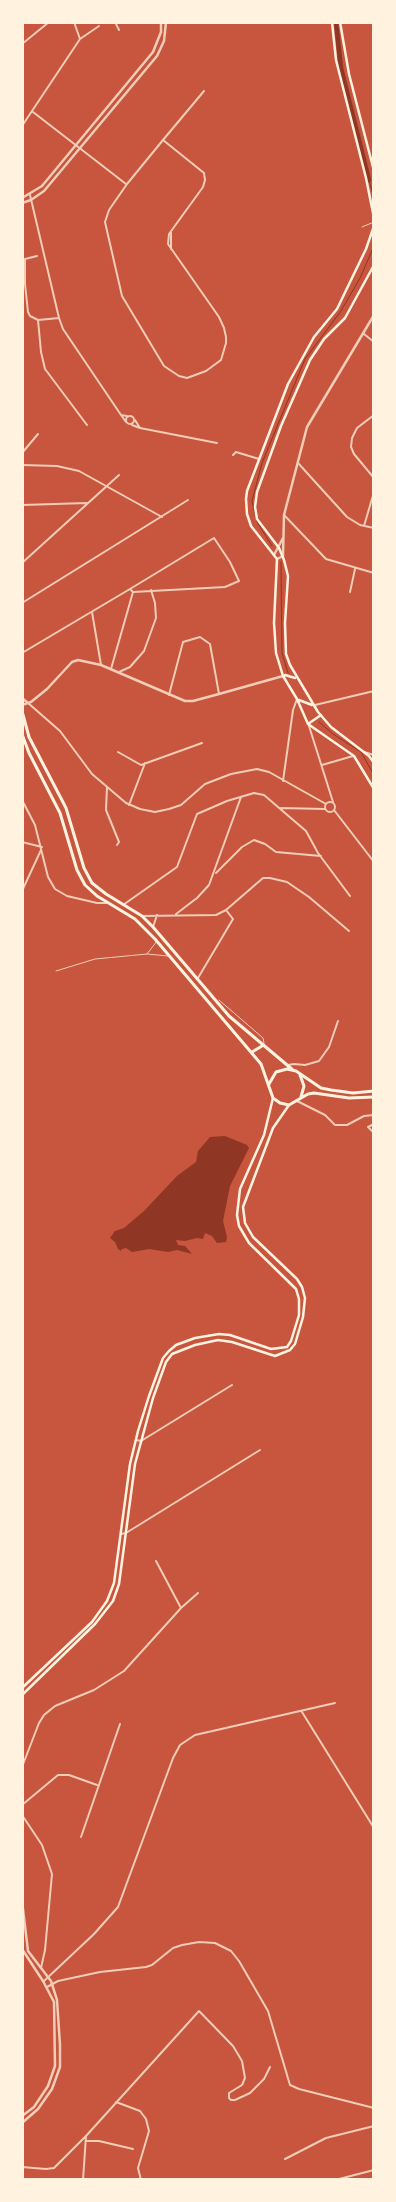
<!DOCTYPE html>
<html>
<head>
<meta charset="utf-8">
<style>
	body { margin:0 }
	#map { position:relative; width:396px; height:2202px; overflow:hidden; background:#c8553d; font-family:Montserrat,sans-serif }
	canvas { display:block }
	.frame { position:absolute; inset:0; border:24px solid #fff3e0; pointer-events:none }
</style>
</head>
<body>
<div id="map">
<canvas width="396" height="2202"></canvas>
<div class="frame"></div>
</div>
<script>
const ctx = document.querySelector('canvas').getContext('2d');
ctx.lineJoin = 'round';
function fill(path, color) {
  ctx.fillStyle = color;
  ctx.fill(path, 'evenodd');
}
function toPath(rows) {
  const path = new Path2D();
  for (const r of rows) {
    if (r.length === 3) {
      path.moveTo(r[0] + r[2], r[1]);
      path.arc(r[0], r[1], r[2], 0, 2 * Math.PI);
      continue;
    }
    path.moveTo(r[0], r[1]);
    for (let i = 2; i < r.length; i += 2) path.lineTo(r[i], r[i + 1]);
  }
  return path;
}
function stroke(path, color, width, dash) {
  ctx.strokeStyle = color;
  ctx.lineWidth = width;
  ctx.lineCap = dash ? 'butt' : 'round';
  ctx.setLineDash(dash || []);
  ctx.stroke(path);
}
fill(toPath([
	[225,1136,247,1145,249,1148,230,1186,223,1221,227,1237,226,1242,217,1243,212,1236,205,1233,203,1239,197,1238,185,1241,176,1240,178,1245,185,1246,192,1254,177,1250,168,1252,149,1249,132,1252,126,1248,122,1249,121,1251,118,1249,115,1242,110,1238,115,1231,124,1228,144,1211,177,1176,196,1162,198,1151,210,1137]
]), '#8f3625');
stroke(toPath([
	[369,180,374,198],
	[272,546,257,522,252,501,262,463,305,359,341,311,360,278,374,246],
	[281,562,282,653,288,673],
	[319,722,333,734,361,752,374,775]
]), '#8f3625', 1);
stroke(toPath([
	[336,22,341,68,369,180]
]), '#8f3625', 4.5);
stroke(toPath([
	[362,227,374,222],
	[147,954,157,941],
	[56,971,95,959,147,954,168,956],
	[219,1000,263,1038,264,1043]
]), '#f1ccb7', 1);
stroke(toPath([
	[74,22,80,39],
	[115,22,119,30],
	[22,44,49,22],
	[33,112,126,184],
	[22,126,80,39,99,26],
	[163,140,204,173,205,180,203,187,169,234,168,244,219,317,224,328,226,337,226,343,221,360,206,371,187,378,179,376,164,366,122,296,105,222,109,210,127,184,163,140,204,91],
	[30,195,59,318,63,329,121,415],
	[171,232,171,249],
	[37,256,25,259,25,284,28,312,30,316,38,320],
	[59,318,38,320,41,352,45,369,87,425],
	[364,334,374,342],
	[374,415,357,428,352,438,351,447,354,454,374,478],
	[130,420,4],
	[126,422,121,415,127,416],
	[132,425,140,428,135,420],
	[140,428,217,443],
	[22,453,38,434],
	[233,455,236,452,259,459],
	[298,463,347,517,360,525,374,528],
	[22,465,57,466,79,471,162,517],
	[22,505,87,503],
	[284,515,326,559,374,573],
	[364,526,374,492],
	[22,563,119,475],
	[350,592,355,569],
	[22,603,188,500],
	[92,612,101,665],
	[22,653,130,589,133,592,225,587,239,581,230,562,214,538,130,589],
	[111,669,133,592],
	[119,672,130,667,144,651,156,618,155,603,151,590],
	[169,695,183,642,200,637,210,644,219,694],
	[28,703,60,731,92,774,126,803,140,809,155,812,169,809,181,805,205,784,231,774,257,769,269,772,326,804],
	[315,705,374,691],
	[309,726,333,802],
	[118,752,141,765,202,743],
	[364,752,374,755],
	[322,765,353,756],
	[283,781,293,710,297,699],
	[107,787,106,810,119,842,117,845],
	[22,800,35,825,48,877,55,889,67,896,97,903,107,903],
	[330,807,5],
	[129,805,145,763],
	[280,808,325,809],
	[334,810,374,862],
	[22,842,42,847],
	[216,873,242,847,254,840,265,844,276,852,321,856],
	[22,891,41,850],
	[123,905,177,867,197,814,227,801,254,793,264,795,306,831,318,853,350,896],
	[176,914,197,898,209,885,241,797],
	[142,916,216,915,226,910,263,878,270,878,287,882,309,897,349,931],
	[153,927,157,915],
	[198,978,233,919,226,910],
	[288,1065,294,1064,305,1065,319,1061,329,1047,338,1021],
	[297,1101,325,1115,335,1125,347,1125,364,1116,374,1115],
	[374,1124,368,1127,374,1133],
	[136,1440,141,1441,232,1385],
	[121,1534,126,1533,260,1450],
	[181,1608,198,1593],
	[302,1712,374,1828],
	[22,1767,39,1723,44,1715,55,1706,94,1690,124,1671,181,1608,156,1561],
	[22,1805,58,1775,69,1775,97,1785],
	[22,1815,42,1845,52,1874,45,1950,41,1968],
	[81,1837,120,1724],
	[44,1981,94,1934,118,1907,173,1758,180,1745,195,1735,335,1703],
	[47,1987,58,1981,100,1972,146,1967,152,1965,173,1948,182,1945,199,1942,215,1943,231,1951,239,1961,268,2011,290,2085,299,2089,374,2108],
	[116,2102,140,2111,146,2119,149,2131,138,2168,141,2180],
	[86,2141,99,2141,133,2149],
	[285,2159,326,2138,374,2126],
	[22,2167,46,2169,54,2168,86,2136],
	[83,2180,86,2136,199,2011,233,2046,242,2061,245,2078,242,2085,229,2093,229,2098,231,2100,235,2100,250,2093,264,2079,270,2067],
	[335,2180,374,2170]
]), '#f1ccb7', 2);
stroke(toPath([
	[22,198,42,186,153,52,161,32,161,22],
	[22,203,31,200,44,191,157,56,164,41,166,22],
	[274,555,283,538],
	[277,559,283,556,284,515,307,427,374,315],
	[22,698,28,703],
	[22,705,31,702,47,689,72,662,78,660,101,665,185,701,193,701,219,694,283,676],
	[22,1901,28,1951,51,1981,57,2000,60,2045,60,2067,52,2089,38,2109,22,2123],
	[22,1949,43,1981,54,2002,55,2066,48,2086,34,2107,22,2116]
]), '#f1ccb7', 2.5);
stroke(toPath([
	[332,22,336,60,366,178,374,218],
	[340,22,349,74,374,171],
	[374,226,366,249,337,309,314,337,288,384,247,491,246,499,247,514,251,526,277,559,274,623,276,653,283,676,297,699,308,724,354,756,374,789],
	[374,265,345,318,324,339,310,360,281,426,257,492,255,507,257,519,279,548,284,560,288,576,285,623,286,654,290,665,318,712,331,727,369,756,374,763],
	[283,676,285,675,295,678],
	[299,700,312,705],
	[308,724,321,715],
	[22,1688,92,1622,107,1601,114,1583,130,1464,138,1431,149,1396,163,1358,169,1351,176,1345,195,1338,219,1334,230,1335,271,1349,287,1347,291,1341,299,1315,299,1299,296,1289,249,1243,239,1226,237,1215,240,1189,264,1135,273,1098],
	[22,1695,95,1624,113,1601,119,1584,135,1464,153,1398,166,1362,172,1354,195,1345,218,1340,232,1342,275,1356,290,1350,295,1344,303,1317,305,1298,302,1287,297,1279,253,1237,245,1223,243,1207,273,1128,289,1105]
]), '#fff3e0', 2.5);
stroke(toPath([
	[22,711,29,737,66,808,84,868,92,883,106,894,142,916,153,927,229,1016,293,1070],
	[22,734,29,753,60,813,77,870,85,885,97,896,135,919,155,939,261,1064,273,1098,280,1103,289,1105,308,1094,314,1093,349,1098,374,1097],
	[252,1052,262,1046],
	[300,1075,304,1086,301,1097],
	[269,1084,276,1072,287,1069,296,1071,321,1088,331,1090,353,1093,374,1091]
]), '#fff3e0', 3);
</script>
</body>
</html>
